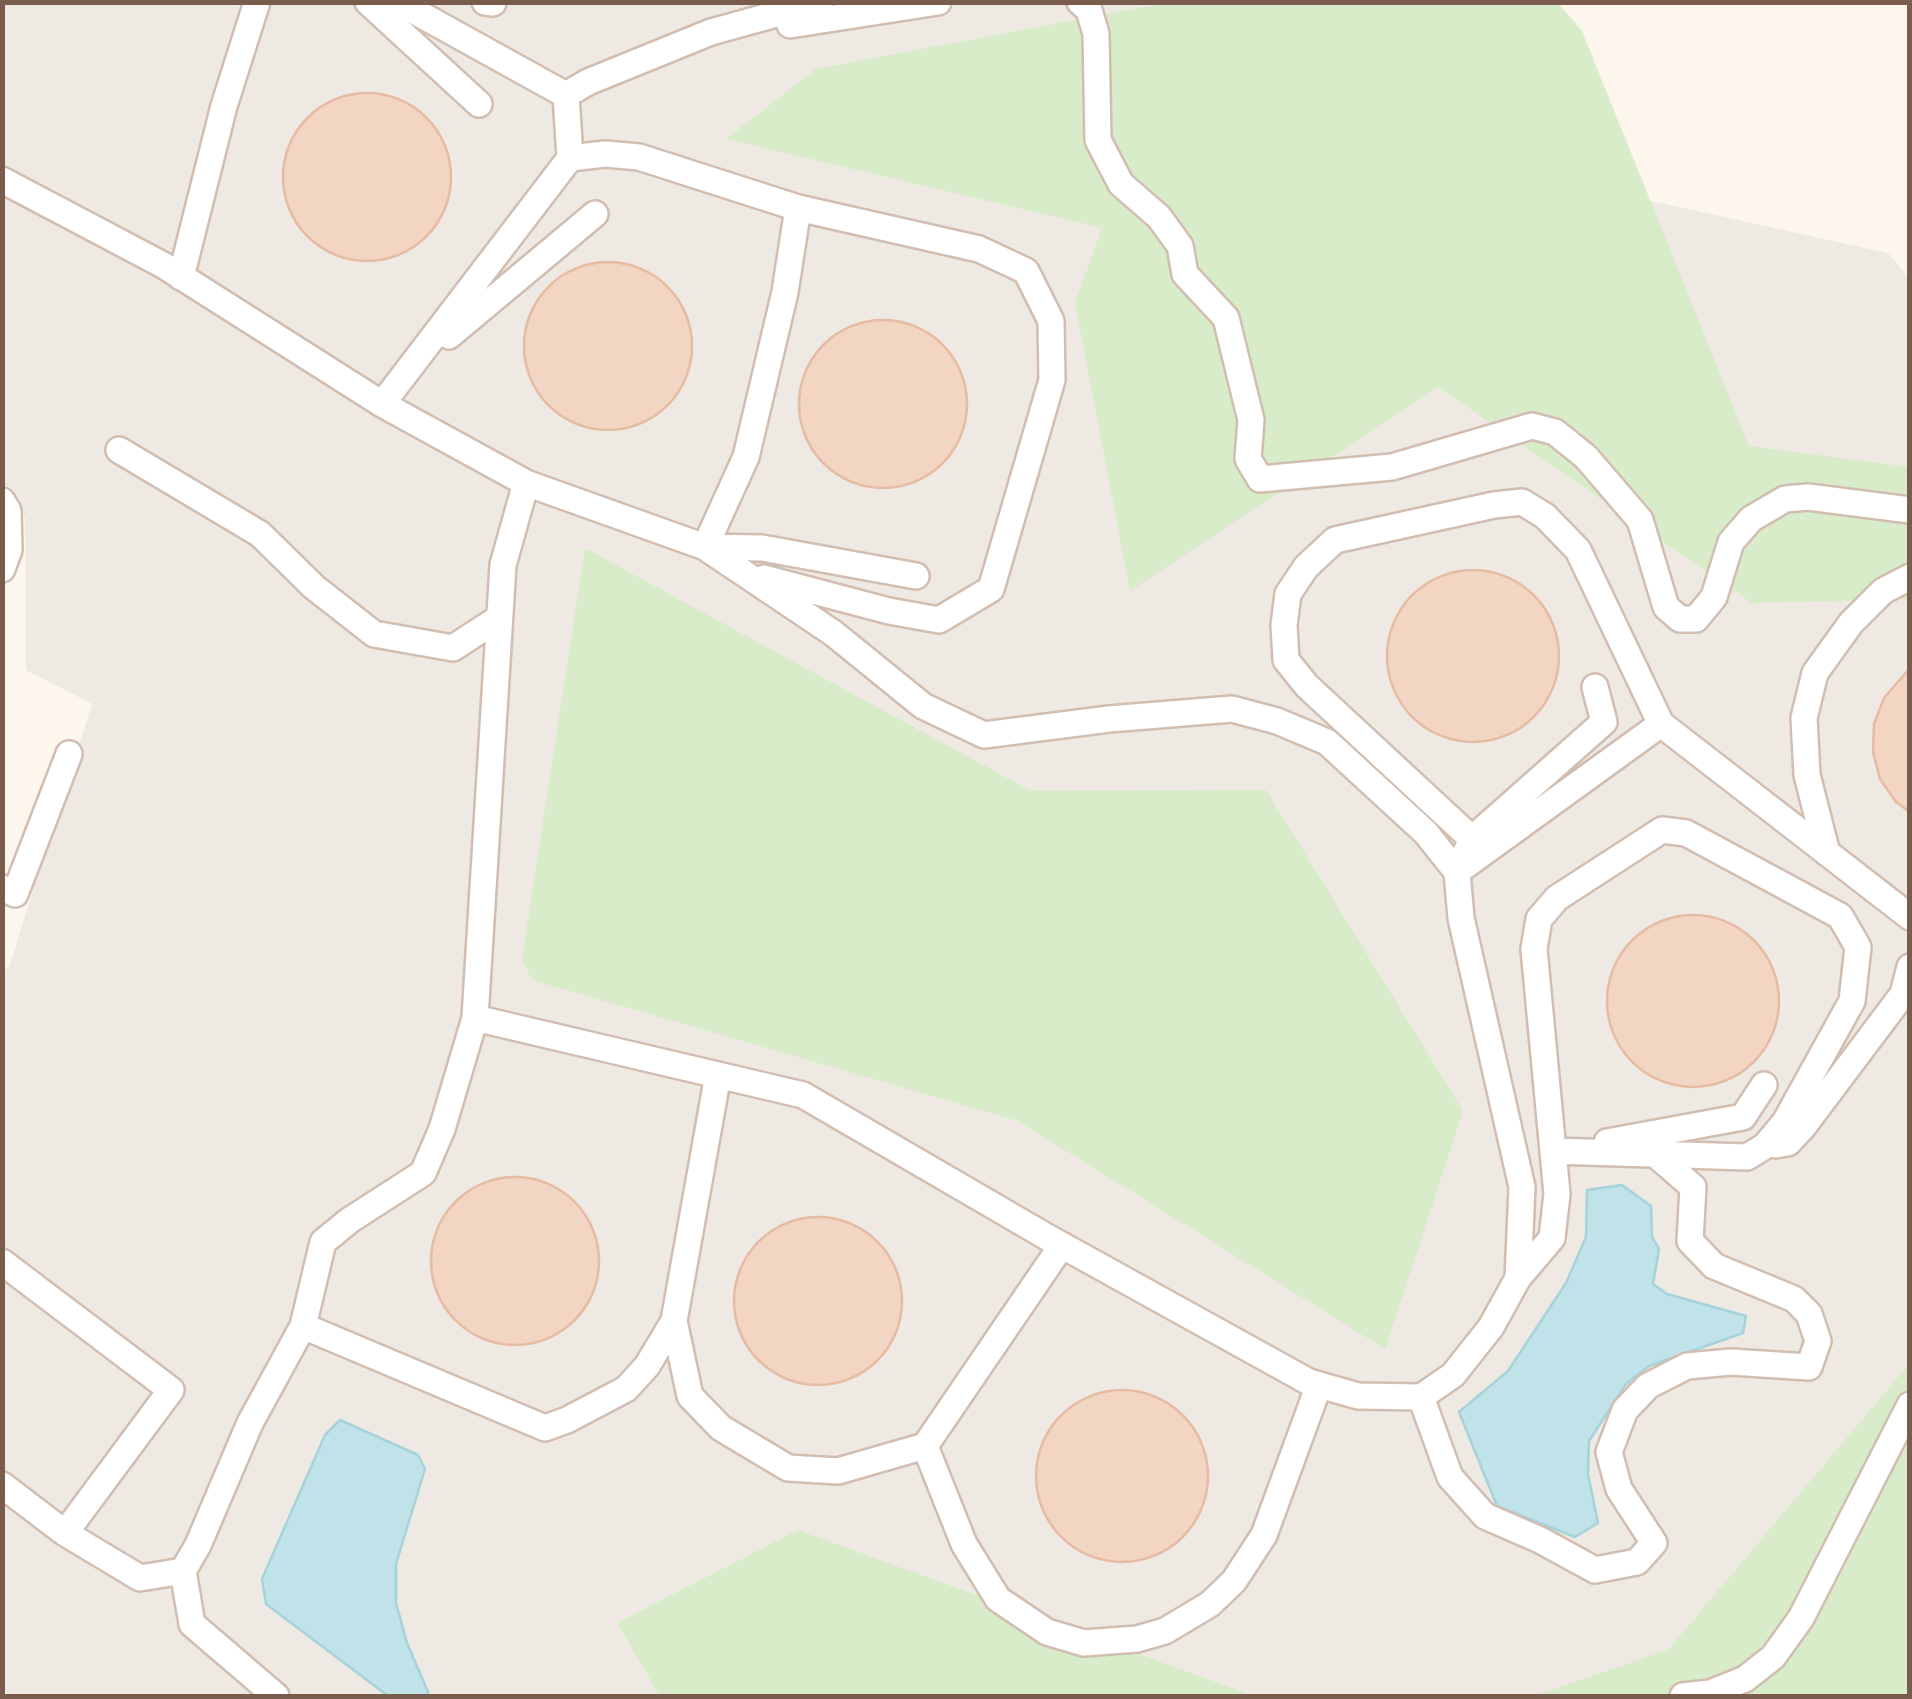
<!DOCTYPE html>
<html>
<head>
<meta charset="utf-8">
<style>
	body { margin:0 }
	#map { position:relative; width:1912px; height:1699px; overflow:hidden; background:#fdf6ec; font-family:Helvetica,sans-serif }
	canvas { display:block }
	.frame { position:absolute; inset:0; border:5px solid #7a5c4d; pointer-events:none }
</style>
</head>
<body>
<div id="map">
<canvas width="1912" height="1699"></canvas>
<div class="frame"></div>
</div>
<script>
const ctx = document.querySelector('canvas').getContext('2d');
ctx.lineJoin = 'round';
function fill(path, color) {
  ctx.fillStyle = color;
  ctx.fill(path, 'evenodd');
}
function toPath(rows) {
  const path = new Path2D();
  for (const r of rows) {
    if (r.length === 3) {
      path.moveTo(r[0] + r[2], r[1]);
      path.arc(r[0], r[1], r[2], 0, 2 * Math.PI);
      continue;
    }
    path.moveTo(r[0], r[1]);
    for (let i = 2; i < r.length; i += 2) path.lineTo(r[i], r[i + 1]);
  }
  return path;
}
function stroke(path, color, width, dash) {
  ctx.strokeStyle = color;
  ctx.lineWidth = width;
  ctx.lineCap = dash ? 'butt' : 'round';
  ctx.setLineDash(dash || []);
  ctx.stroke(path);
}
fill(toPath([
	[3,3,1305,3,1374,140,1888,253,1909,278,1910,1643,1865,1696,3,1696,3,972,9,967,92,704,26,670,25,518,2,480]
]), '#efe9e4');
fill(toPath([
	[1165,3,1558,3,1582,31,1749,446,1909,467,1909,599,1752,603,1438,387,1130,591,1075,303,1102,228,726,139,816,69],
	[585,548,1031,791,1266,790,1463,1111,1385,1349,1018,1121,532,980,522,959],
	[1909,1364,1909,1696,1533,1696,1668,1650],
	[798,1530,1254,1696,660,1696,617,1623]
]), '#d8ecc9');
const water = toPath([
	[1622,1185,1651,1206,1652,1237,1659,1249,1653,1284,1667,1294,1746,1316,1743,1333,1649,1366,1626,1384,1589,1441,1588,1474,1598,1523,1575,1537,1497,1506,1459,1412,1508,1371,1566,1283,1586,1237,1587,1190,1622,1185],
	[340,1420,418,1455,425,1469,396,1564,396,1603,407,1643,428,1692,427,1696,388,1696,266,1604,262,1579,325,1435,340,1420]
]);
fill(water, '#bfe3e8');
stroke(water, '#a5d3da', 2.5);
const building = toPath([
	[367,177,84],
	[608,346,84],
	[883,404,84],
	[1473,656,86],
	[1910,668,1910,812,1896,802,1880,779,1873,752,1874,724,1884,698,1910,668],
	[1693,1001,86],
	[515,1261,84],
	[818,1301,84],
	[1122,1476,86]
]);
fill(building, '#f3d5c3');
stroke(building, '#e6bba3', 2.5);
const minor = toPath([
	[368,2,479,104],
	[398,2,566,95,588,82,711,32,820,2],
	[485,2,493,3],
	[1080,2,1089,10,1096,34,1098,140,1121,184,1159,217,1180,246,1185,274,1226,318,1251,420,1248,459,1260,479,1392,467,1532,426,1555,432,1586,457,1640,520,1666,607,1680,619,1696,619,1714,597,1731,542,1751,519,1785,499,1808,497,1910,510],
	[790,25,938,2],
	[566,95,570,158],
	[2,180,163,265,382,404,526,483,705,547,833,633,923,706,984,735,1109,719,1232,709,1277,721,1327,742,1426,833,1457,872,1461,918,1522,1187,1518,1278,1491,1327,1453,1375,1421,1397,1358,1396,1309,1382,1047,1237,803,1095,475,1018,442,1129,423,1173,350,1220,323,1242,303,1326,250,1423,198,1545,183,1571,140,1578,65,1533,2,1485],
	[798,208,785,292,746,457,705,547,762,548,916,576],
	[181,277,224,106,257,2],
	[449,336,595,214],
	[382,404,570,158,605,154,639,157,798,208,979,249,1026,271,1051,321,1052,380,991,589,939,620,889,611,764,578],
	[119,450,260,534,314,587,374,634,453,648,499,618],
	[2,501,8,511,9,550,2,569],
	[1472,839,1604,722,1595,687],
	[1827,853,1807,775,1804,718,1815,673,1851,623,1883,591,1910,577],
	[1458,871,1661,724,1910,917],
	[1457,872,1472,839,1307,686,1286,660,1284,625,1288,594,1306,567,1335,540,1494,505,1522,502,1545,516,1578,550,1661,724],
	[2,888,15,894,69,754],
	[475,1018,503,565,526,483],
	[1607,1142,1743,1117,1764,1085],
	[1775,1145,1788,1143,1803,1127,1903,994,1910,967],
	[2,1262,171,1390,65,1533],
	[1518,1278,1552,1238,1557,1194,1534,949,1539,919,1557,898,1662,830,1686,833,1840,916,1858,947,1852,1001,1785,1122,1765,1146,1747,1157,1553,1151],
	[674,1321,690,1396,721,1428,788,1468,838,1471,925,1446,1062,1245],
	[303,1326,545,1428,567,1420,626,1389,647,1366,674,1321,718,1075],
	[1421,1397,1450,1477,1485,1516,1540,1540,1595,1570,1637,1562,1654,1543,1619,1489,1609,1452,1625,1410,1648,1386,1687,1366,1731,1362,1809,1367,1818,1341,1809,1314,1794,1299,1714,1266,1690,1241,1693,1187,1655,1154],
	[925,1446,964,1544,998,1599,1047,1632,1084,1643,1137,1639,1165,1631,1210,1604,1234,1581,1264,1535,1319,1385],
	[183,1571,192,1624,276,1696],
	[1683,1696,1710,1693,1745,1679,1773,1657,1801,1618,1910,1405]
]);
stroke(minor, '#d1beb0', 30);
stroke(minor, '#fff', 25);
</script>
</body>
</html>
